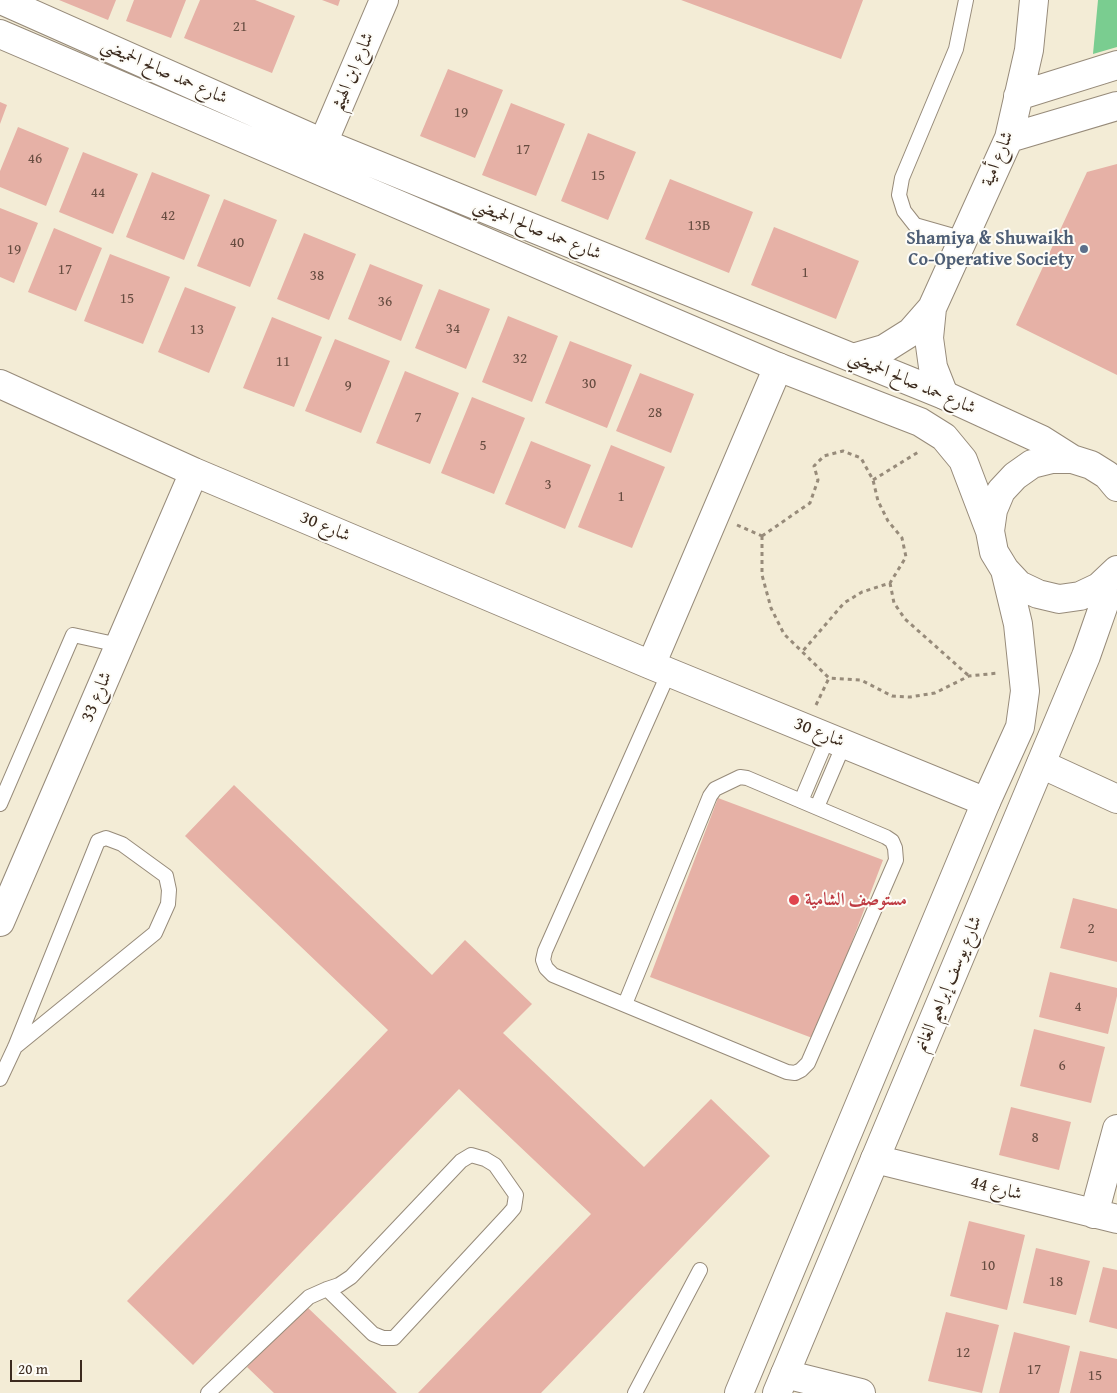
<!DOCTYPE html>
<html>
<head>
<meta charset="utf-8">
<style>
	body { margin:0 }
	#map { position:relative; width:1117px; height:1393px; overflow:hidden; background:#f3ecd6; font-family:"Gentium Book Plus",serif }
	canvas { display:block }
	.scale { position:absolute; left:10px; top:1360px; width:72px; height:22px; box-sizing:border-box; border:2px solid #3b2a1e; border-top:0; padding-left:6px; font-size:15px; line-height:18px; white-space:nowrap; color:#3b2a1e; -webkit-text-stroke:4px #fdfcf7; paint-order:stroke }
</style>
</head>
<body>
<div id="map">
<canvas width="1117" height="1393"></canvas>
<div class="scale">20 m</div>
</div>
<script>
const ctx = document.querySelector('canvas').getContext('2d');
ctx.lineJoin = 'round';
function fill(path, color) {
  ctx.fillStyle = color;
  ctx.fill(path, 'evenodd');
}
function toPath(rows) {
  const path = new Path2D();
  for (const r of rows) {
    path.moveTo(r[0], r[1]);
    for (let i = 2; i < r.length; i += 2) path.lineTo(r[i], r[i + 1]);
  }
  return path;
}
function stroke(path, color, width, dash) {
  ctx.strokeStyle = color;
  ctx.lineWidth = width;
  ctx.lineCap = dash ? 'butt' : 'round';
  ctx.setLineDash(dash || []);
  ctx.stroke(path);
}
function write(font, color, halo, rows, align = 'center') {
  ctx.font = font + ' "Gentium Book Plus",Amiri,serif';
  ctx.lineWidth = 4;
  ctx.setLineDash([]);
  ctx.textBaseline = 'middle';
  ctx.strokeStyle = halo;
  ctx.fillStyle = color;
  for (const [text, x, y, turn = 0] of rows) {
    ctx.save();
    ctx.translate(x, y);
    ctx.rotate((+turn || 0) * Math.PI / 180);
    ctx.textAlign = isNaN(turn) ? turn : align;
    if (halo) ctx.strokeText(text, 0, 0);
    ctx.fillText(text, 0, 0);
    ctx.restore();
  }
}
fill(toPath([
	[1098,0,1117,0,1117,47,1093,54]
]), '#7acd90');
fill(toPath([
	[59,0,116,0,108,20],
	[134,0,186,0,171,38,126,21],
	[200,0,255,0,295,16,272,73,184,38],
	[322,0,340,0,338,6],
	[681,0,863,0,841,59],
	[448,69,503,90,475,158,420,136],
	[0,102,7,105,0,124],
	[511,103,565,124,536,196,482,175],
	[18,127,69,148,46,206,0,187,0,171],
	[588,133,636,152,608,220,561,201],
	[83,152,138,174,113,234,59,212],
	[1117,164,1117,375,1016,325,1087,172],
	[152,172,210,195,184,260,126,237],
	[670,179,753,212,729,273,645,239],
	[224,199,277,220,250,287,197,266],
	[0,208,38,223,14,283,0,277],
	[774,227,859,261,836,319,751,285],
	[54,228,102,248,76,311,28,292],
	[304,233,356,254,329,320,277,299],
	[110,254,170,277,143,344,84,321],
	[370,264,423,285,401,341,348,319],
	[185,287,236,307,209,373,158,352],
	[439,289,490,309,466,369,415,348],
	[508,316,558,336,532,402,482,382],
	[272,317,322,337,294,407,243,388],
	[335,339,390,361,361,433,305,411],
	[570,341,632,365,607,428,545,403],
	[405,371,459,393,430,464,376,443],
	[640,373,694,394,671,453,616,431],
	[472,397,525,418,494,494,441,473],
	[531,441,591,465,565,529,505,504],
	[611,445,665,467,632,548,578,527],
	[234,785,432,975,465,940,532,1004,503,1033,644,1167,711,1099,770,1156,541,1393,418,1393,591,1214,459,1089,193,1365,127,1301,388,1030,185,836],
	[718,798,883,860,815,1039,650,977],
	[1073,898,1117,909,1117,962,1060,948],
	[1050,972,1117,988,1117,996,1108,1034,1039,1017],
	[1034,1029,1105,1047,1091,1103,1020,1086],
	[1011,1107,1071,1122,1059,1170,999,1155],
	[969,1221,1025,1235,1007,1310,950,1296],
	[1036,1248,1090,1261,1076,1315,1023,1303],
	[1103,1267,1117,1270,1117,1329,1089,1322],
	[306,1306,397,1393,274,1393,247,1367],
	[946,1312,999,1325,982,1393,928,1381],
	[1014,1332,1070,1346,1059,1393,999,1393],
	[1080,1351,1117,1359,1117,1393,1070,1393]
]), '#e6b1a6');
const service = toPath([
	[964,239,915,225,904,211,899,195,902,178,956,49,966,0],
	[801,801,828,737],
	[0,804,73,635,119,645],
	[817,807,844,744],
	[625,1004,710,796,715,789,740,777,747,778,886,837,892,841,895,848,896,860,808,1063,801,1070,795,1073,787,1072,553,975,546,968,543,960,545,951,669,672],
	[0,1079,15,1047,98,841,106,838,122,844,166,876,169,890,168,904,155,933,15,1047],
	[208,1393,309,1297,327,1289,339,1285,351,1277,461,1161,471,1155,485,1159,495,1165,516,1195,514,1208,508,1215,394,1338,383,1338,373,1334,327,1289],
	[635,1393,700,1270]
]);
const minor = toPath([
	[1018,96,1117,65],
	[1009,138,1117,106],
	[323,143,384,0],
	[853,358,884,349,911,332,932,308],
	[0,384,194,472,651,665,986,802],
	[944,395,933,367,929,338,932,308,1009,138,1029,50,1034,0],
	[651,665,778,367],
	[1041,764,1117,799],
	[0,922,194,472],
	[875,1159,1117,1219],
	[1094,1214,1117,1129],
	[785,1374,861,1393]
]);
const tertiary = toPath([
	[1,0,323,143,944,395,1042,440,1072,459],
	[0,34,778,367,920,422,944,437,963,460,990,531],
	[1117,487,1107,475,1091,465,1072,459,1052,459,1032,464,1015,476,1001,491,993,510,990,531,994,552,1005,570,1019,585,1038,594,1059,599,1080,596,1099,587,1117,570],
	[739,1393,986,802,1020,727,1025,691,1018,624,1005,570],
	[777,1393,1086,656,1115,573]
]);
stroke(service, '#978b7a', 16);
stroke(minor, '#978b7a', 30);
stroke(tertiary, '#978b7a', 30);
stroke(toPath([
	[873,480,920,451],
	[737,525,762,536],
	[762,536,762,575,771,608,784,634,829,678,861,680,892,696,910,697,935,693,969,676,999,673],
	[762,536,810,503,818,480,814,466,824,456,843,451,861,458,873,480,878,501,888,521,902,538,906,557,890,583,862,592,844,603,802,652],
	[890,583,894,603,905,619,969,676],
	[816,705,829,678]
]), '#978b7a', 3, [4, 4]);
stroke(service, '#fff', 14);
stroke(minor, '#fff', 28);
stroke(tertiary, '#fff', 28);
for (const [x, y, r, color] of [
	[1084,249,5,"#5c6f8a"],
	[794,900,6,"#e0444e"]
]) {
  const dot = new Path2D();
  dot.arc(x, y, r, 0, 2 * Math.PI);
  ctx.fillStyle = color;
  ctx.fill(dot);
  stroke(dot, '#fdfcf7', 2);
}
write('15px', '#664c40', null, [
	["21",240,27],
	["19",461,113],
	["17",523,150],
	["46",35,159],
	["15",598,176],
	["44",98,193],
	["42",168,216],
	["13B",699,226],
	["40",237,243],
	["19",14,250],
	["17",65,270],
	["1",805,273],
	["38",317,276],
	["15",127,299],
	["36",385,302],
	["34",453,329],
	["13",197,330],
	["32",520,359],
	["11",283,362],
	["30",589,384],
	["9",348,386],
	["28",655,413],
	["7",418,418],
	["5",483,446],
	["3",548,485],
	["1",621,497],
	["2",1091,929],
	["4",1078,1007],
	["6",1062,1066],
	["8",1035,1138],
	["10",988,1266],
	["18",1056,1282],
	["12",963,1353],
	["17",1034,1370],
	["15",1095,1376]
]);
write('18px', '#3b2a1e', '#fdfcf7', [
	["شارع حمد صالح الحميضي",164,72,24],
	["شارع ابن الهيثم",353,72,-67],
	["شارع أمية",998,159,-68],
	["شارع حمد صالح الحميضي",537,230,22],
	["شارع حمد صالح الحميضي",912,383,23],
	["شارع 30",325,527,23],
	["شارع 33",97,697,-67],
	["شارع 30",819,733,22],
	["شارع يوسف إبراهيم الغانم",949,984,-67],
	["شارع 44",996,1189,14]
]);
write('bold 18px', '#4e5e75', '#fdfcf7', [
	["Shamiya & Shuwaikh",1074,239],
	["Co-Operative Society",1074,260]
], 'right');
write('bold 18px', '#be3a42', '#fdfcf7', [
	["مستوصف الشامية",805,900]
], 'left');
</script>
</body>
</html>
